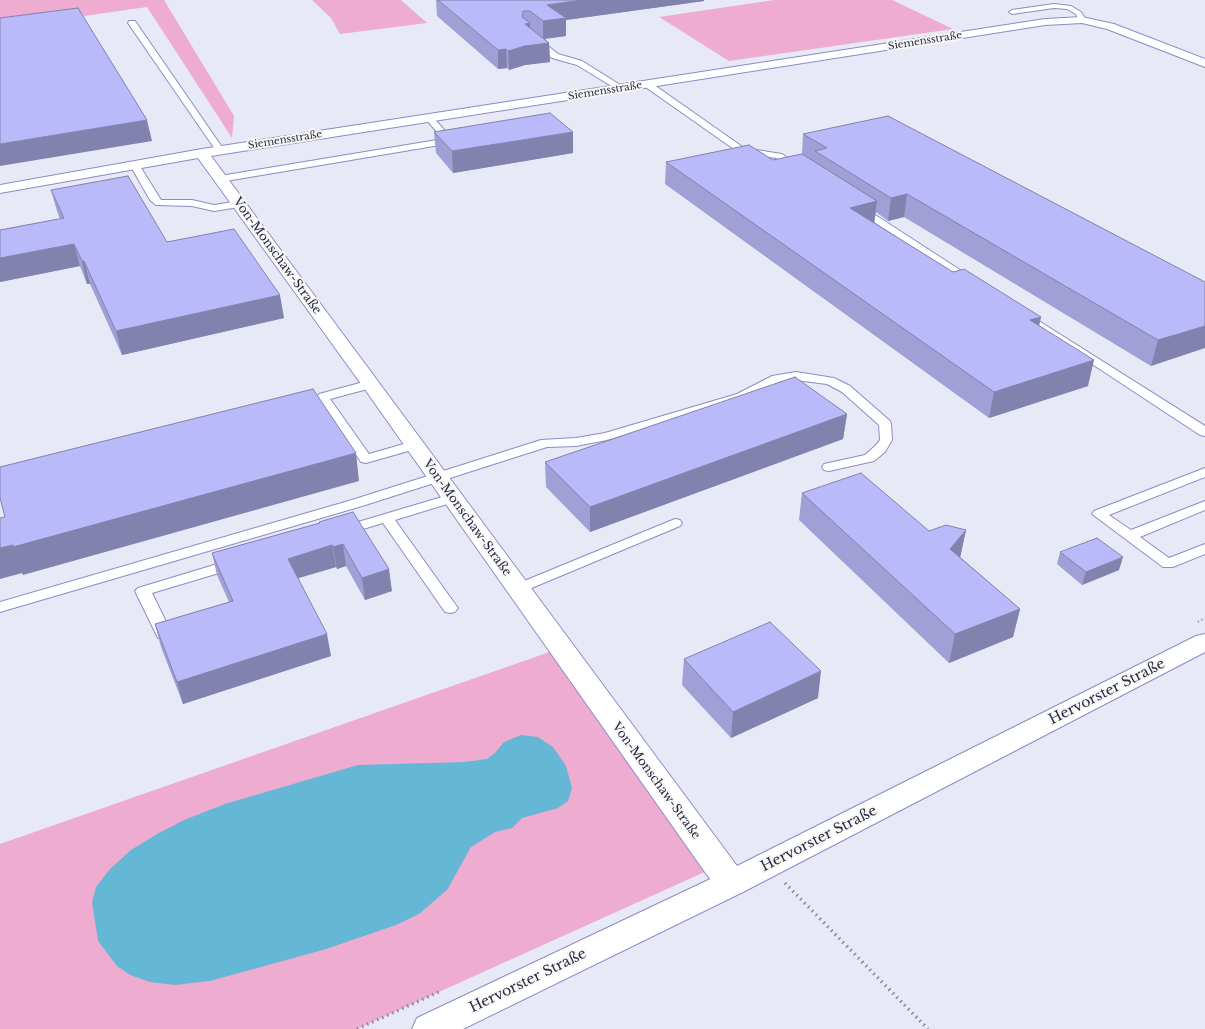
<!DOCTYPE html>
<html>
<head>
<meta charset="utf-8">
<style>
	body { margin:0 }
	canvas { display:block; background:#e8e9f6 }
</style>
</head>
<body>
<canvas width="1205" height="1029"></canvas>
<script>
const ctx = document.querySelector('canvas').getContext('2d');
ctx.lineJoin = 'round';
function fill(path, color) {
  ctx.fillStyle = color;
  ctx.fill(path, 'evenodd');
}
function toPath(rows) {
  const path = new Path2D();
  for (const r of rows) {
    path.moveTo(r[0], r[1]);
    for (let i = 2; i < r.length; i += 2) path.lineTo(r[i], r[i + 1]);
  }
  return path;
}
function stroke(path, color, width, dash) {
  ctx.strokeStyle = color;
  ctx.lineWidth = width;
  ctx.lineCap = dash ? 'butt' : 'round';
  ctx.setLineDash(dash || []);
  ctx.stroke(path);
}
function write(font, color, halo, rows, align = 'center') {
  ctx.font = font + ' "Libre Baskerville",serif';
  ctx.lineWidth = 4;
  ctx.setLineDash([]);
  ctx.textBaseline = 'middle';
  ctx.strokeStyle = halo;
  ctx.fillStyle = color;
  for (const [text, x, y, turn = 0] of rows) {
    ctx.save();
    ctx.translate(x, y);
    ctx.rotate((+turn || 0) * Math.PI / 180);
    ctx.textAlign = isNaN(turn) ? turn : align;
    if (halo) ctx.strokeText(text, 0, 0);
    ctx.fillText(text, 0, 0);
    ctx.restore();
  }
}
fill(toPath([
	[0,0,164,0,234,116,232,138,147,7,0,28],
	[312,0,401,0,427,23,340,34,331,18],
	[774,0,892,0,953,29,729,61,659,17],
	[561,648,718,866,357,1029,0,1029,0,844]
]), '#edacd0');
fill(toPath([
	[521,735,538,737,553,747,566,766,572,788,568,801,558,808,522,818,512,828,495,832,471,847,447,890,419,914,396,925,326,949,210,981,175,985,150,982,130,975,117,966,98,941,92,902,96,887,110,869,131,850,157,834,184,820,225,804,358,765,465,762,487,759,495,753,504,742]
]), '#65b7d6');
const service = toPath([
	[1054,4,1071,6,1081,12,1086,20,1079,22,1076,14,1067,9,1054,8,1012,14,1009,12,1012,10,1054,4],
	[129,21,135,21,224,150,223,152,217,152,128,23,129,21],
	[532,38,538,38,558,54,582,61,625,88,618,90,577,65,552,58,532,42,532,38],
	[644,82,650,82,744,148,782,154,802,168,800,170,794,170,776,158,738,152,644,86,644,82],
	[429,115,432,116,452,139,452,143,220,182,215,179,220,176,443,139,425,118,429,115],
	[135,162,138,163,161,200,192,200,214,205,239,201,244,204,239,207,214,211,192,206,156,205,150,200,130,165,135,162],
	[860,206,863,207,977,281,976,283,968,283,857,211,855,209,857,207,860,206],
	[1023,311,1205,426,1205,436,1200,435,1019,316,1017,314,1019,312,1023,311],
	[796,372,834,378,850,386,890,421,891,424,892,440,885,452,874,461,829,471,824,470,822,467,824,464,865,455,875,446,880,440,879,425,842,392,827,384,796,380,779,382,745,400,607,440,576,446,547,447,362,506,0,612,0,602,352,500,541,440,576,438,605,433,737,394,772,376,796,372],
	[371,380,375,381,377,384,375,387,330,399,369,454,414,441,421,445,419,448,366,463,361,462,317,397,319,394,371,380],
	[1205,468,1205,477,1109,515,1131,530,1205,501,1205,510,1140,537,1169,558,1205,544,1205,554,1173,567,1163,567,1092,514,1094,511,1205,468],
	[452,494,457,495,459,498,457,501,395,520,455,604,458,608,455,612,450,613,445,612,383,523,343,535,338,534,336,531,338,528,452,494],
	[675,519,680,520,682,523,680,526,522,592,517,594,512,592,509,589,512,586,675,519],
	[234,559,239,561,241,564,239,567,152,593,172,634,170,638,164,639,158,638,135,591,138,588,234,559]
]);
const minor = toPath([
	[1082,17,1114,24,1205,59,1205,67,1107,29,1082,23,1045,25,211,156,743,874,747,883,743,892,732,895,721,892,707,875,364,388,198,158,0,193,0,185,202,149,1045,19,1082,17]
]);
const tertiary = toPath([
	[1205,634,1205,652,743,892,463,1029,412,1029,417,1018,721,874,1196,636,1205,634]
]);
stroke(service, '#8c8bc7', 2);
stroke(minor, '#8c8bc7', 2);
stroke(tertiary, '#8c8bc7', 2);
stroke(toPath([
	[1198,622,1205,618]
]), '#87879a', 2.5, [1, 3]);
stroke(toPath([
	[785,883,928,1029],
	[357,1029,441,991]
]), '#87879a', 3.5, [1.5, 4]);
fill(service, '#fff');
fill(minor, '#fff');
fill(tertiary, '#fff');
fill(toPath([
	[436,0,704,0,704,1,566,20,566,36,545,39,549,43,550,62,525,65,509,70,507,68,498,69,437,16],
	[434,132,573,153,453,173,436,153],
	[803,134,1205,282,1151,366,904,217,888,221,876,212,874,223,953,272,1041,317,1039,326,1088,386,989,418,665,184,666,162,773,160,802,154],
	[51,190,167,242,284,318,122,355,90,284,87,284,80,266,0,282,0,230,60,219,57,211],
	[847,414,843,439,590,532,546,487,545,462],
	[802,493,929,531,966,530,960,557,1020,609,1013,637,949,663,799,520],
	[319,522,392,591,365,600,346,566,337,569,336,567,298,578,331,656,183,704,161,647,155,624,229,602,217,575,212,553,319,523],
	[1060,552,1119,570,1082,585,1057,564],
	[684,659,818,698,731,738,682,685]
]), '#a09fd6');
fill(toPath([
	[582,0,704,0,704,1,566,20,566,36,543,39,543,21,547,5],
	[530,23,530,41,525,24],
	[549,43,550,62,525,65,509,70,508,51,525,46],
	[506,49,507,68,498,69,498,50],
	[147,120,152,141,0,166,0,144],
	[573,132,573,153,453,173,452,151],
	[907,194,904,217,888,221,891,198],
	[877,201,874,224,850,208],
	[74,244,80,266,0,282,0,258],
	[82,261,84,261,90,284,87,284],
	[280,295,284,318,122,355,116,331],
	[1041,317,1035,342,1030,320],
	[1205,326,1205,348,1151,366,1158,340],
	[1094,360,1088,386,989,418,994,392],
	[847,414,843,439,590,532,590,507],
	[356,453,359,481,23,575,22,573,0,579,0,548],
	[966,530,960,558,950,549],
	[343,544,346,566,337,569,333,547],
	[332,545,336,567,292,580,288,559],
	[1123,557,1119,570,1082,585,1086,572],
	[389,569,392,591,365,600,362,578],
	[1020,609,1013,637,949,663,955,634],
	[327,634,331,656,183,704,177,682],
	[821,671,818,698,731,738,733,712]
]), '#8282ae');
const building = toPath([
	[438,0,582,0,547,5,566,18,543,21,530,11,523,11,522,17,530,23,525,24,549,43,525,46,508,51,506,49,498,50,438,0],
	[78,8,147,120,0,144,0,18,78,8],
	[550,113,573,132,452,151,434,132,550,113],
	[888,116,1205,282,1205,326,1158,340,907,194,891,198,815,151,827,148,803,134,888,116],
	[749,145,773,160,802,154,877,201,850,208,953,272,964,269,1041,317,1030,320,1094,360,994,392,666,162,749,145],
	[128,176,167,242,234,229,280,295,116,331,84,261,82,261,74,244,0,258,0,230,64,218,51,190,128,176],
	[795,377,847,414,590,507,545,462,795,377],
	[313,389,356,453,13,547,13,545,0,548,0,518,5,517,0,498,0,467,313,389],
	[861,473,929,531,946,525,966,530,950,549,1020,609,955,634,802,493,861,473],
	[353,512,389,569,362,578,343,544,333,547,332,545,288,559,327,634,177,682,155,624,233,601,212,553,320,523,319,522,353,512],
	[1097,538,1123,557,1086,572,1060,552,1097,538],
	[770,622,821,671,733,712,684,659,770,622]
]);
fill(building, '#bab9f9');
stroke(building, '#8282ae', 1);
write('10px', '#2a2942', '#f7f7f7', [
	["Siemensstraße",925,41,-9],
	["Siemensstraße",605,91,-9],
	["Siemensstraße",285,140,-9]
]);
write('12px', '#2a2942', '#f7f7f7', [
	["Von-Monschaw-Straße",277,256,54],
	["Von-Monschaw-Straße",467,518,54],
	["Von-Monschaw-Straße",656,781,54]
]);
write('14px', '#2a2942', '#f7f7f7', [
	["Hervorster Straße",1107,692,-27],
	["Hervorster Straße",819,839,-27],
	["Hervorster Straße",528,981,-26]
]);
</script>
</body>
</html>
